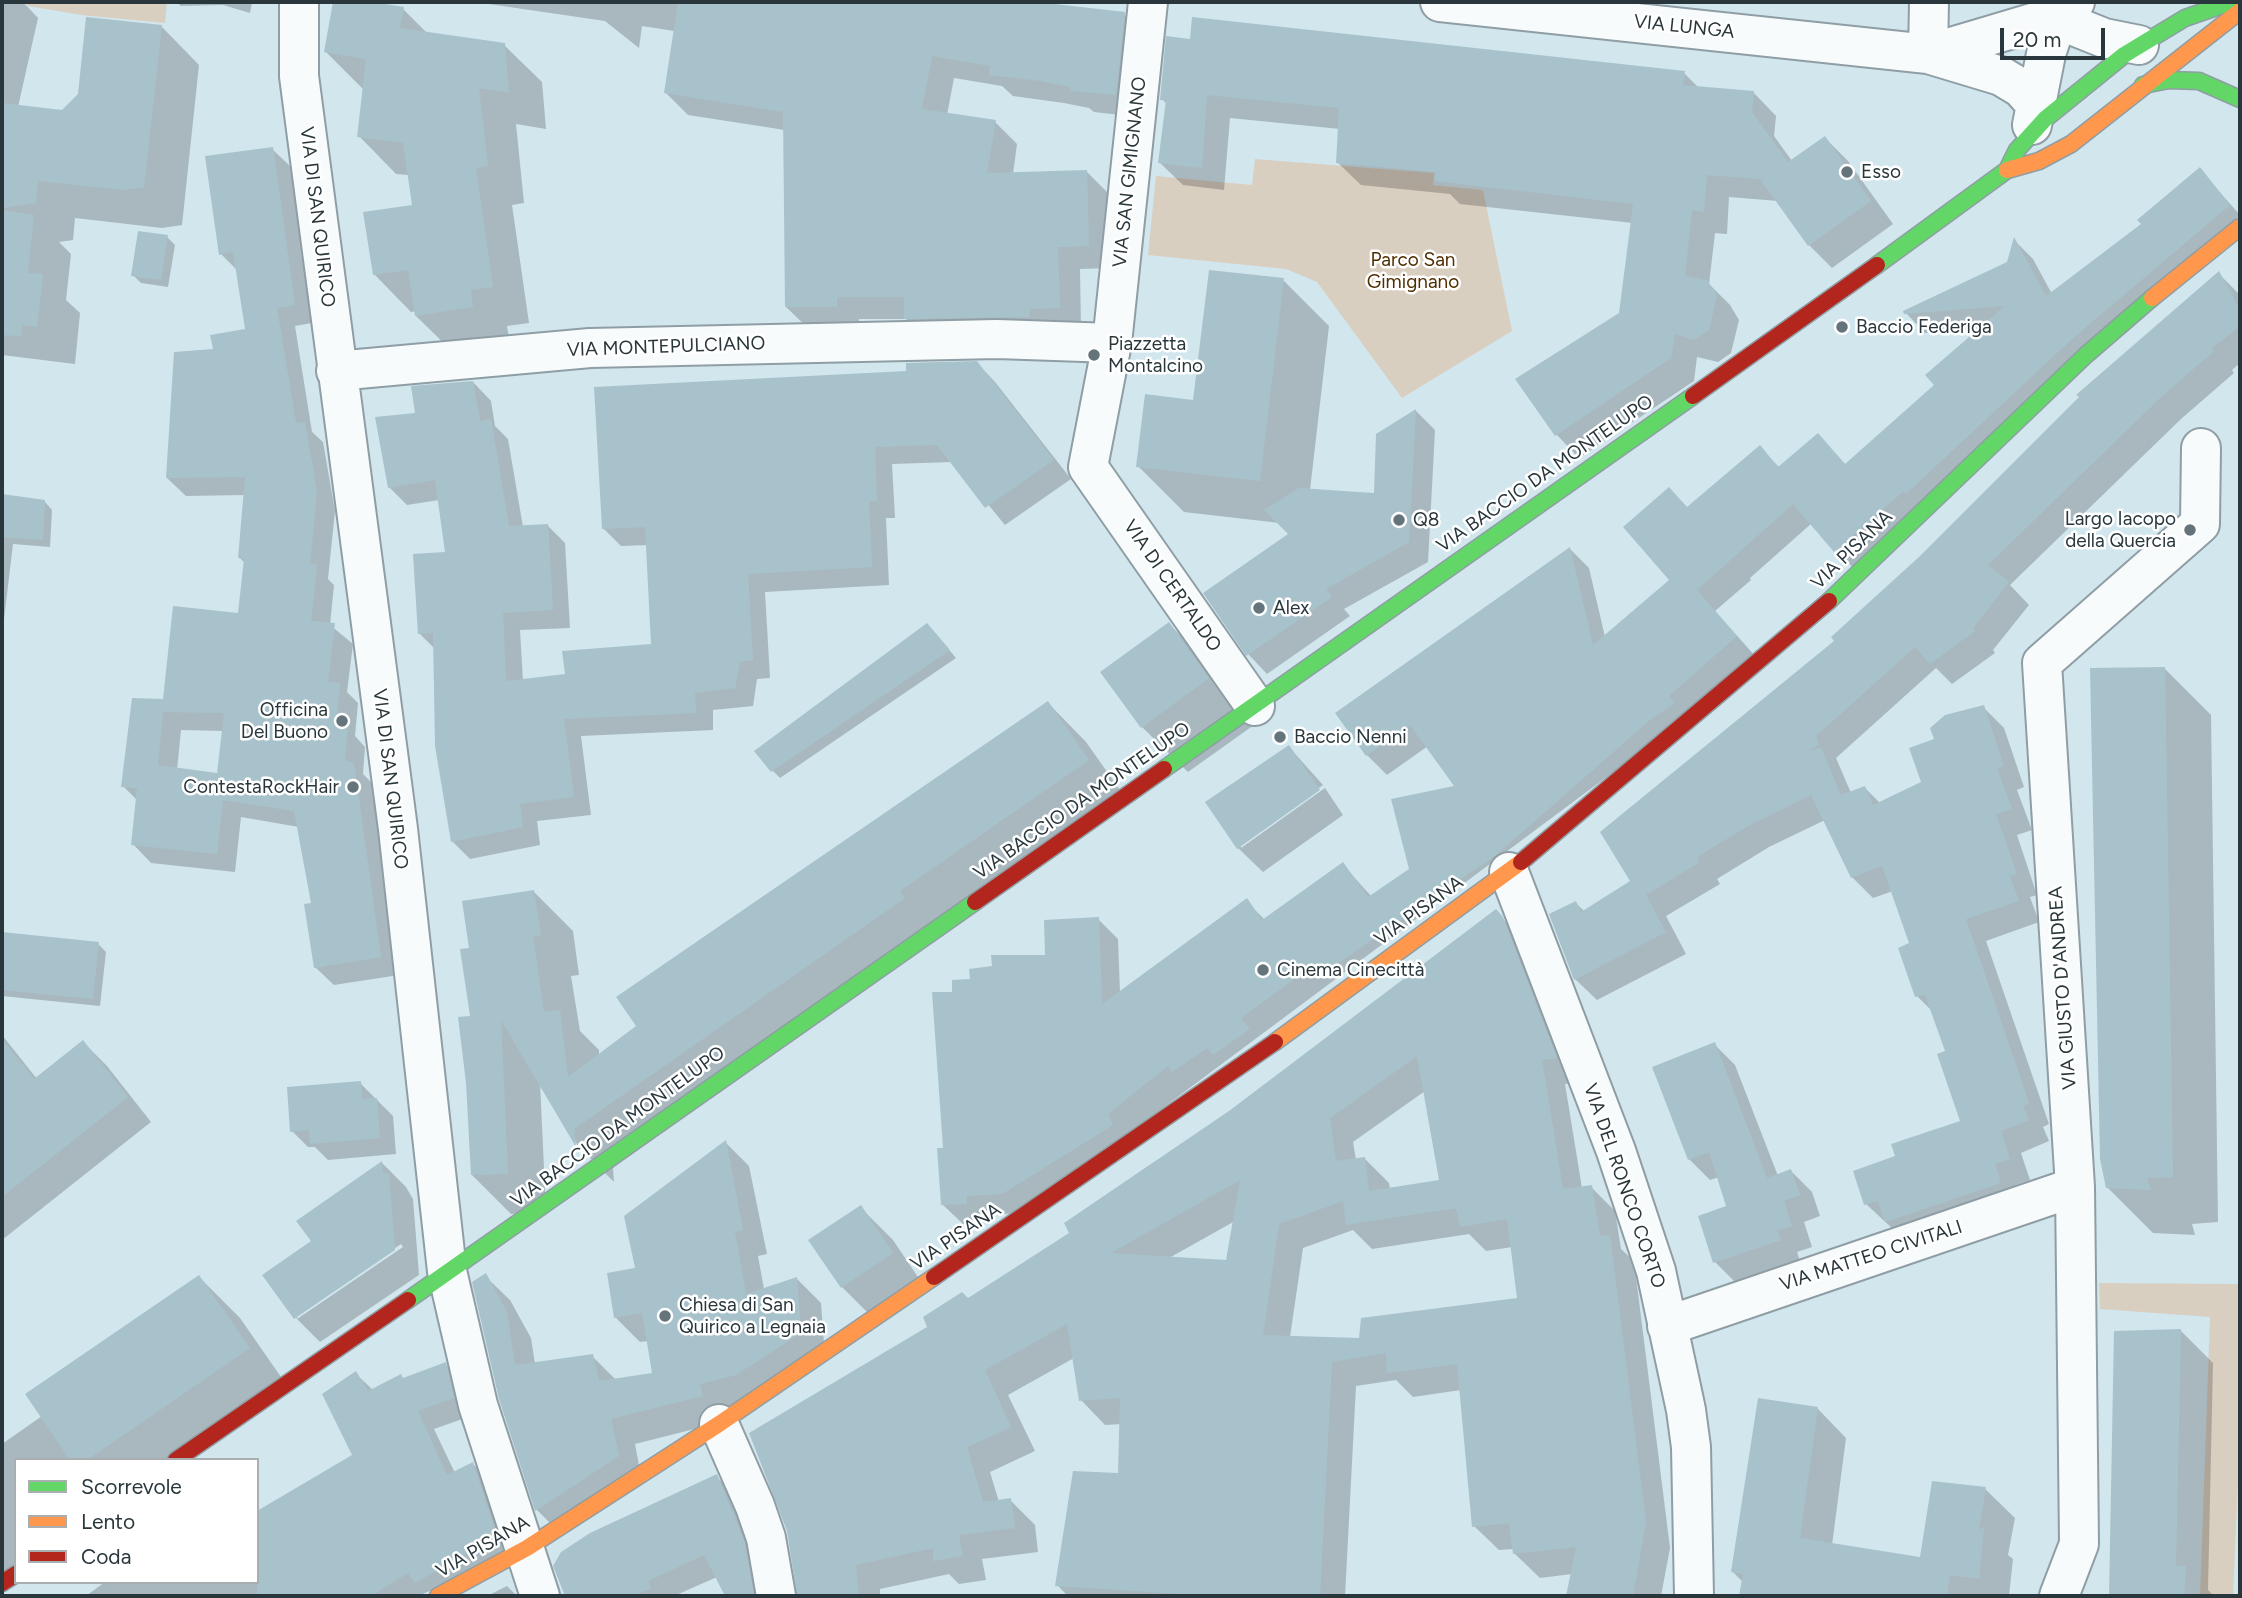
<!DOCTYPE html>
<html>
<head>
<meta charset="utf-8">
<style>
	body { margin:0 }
	#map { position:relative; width:2242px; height:1598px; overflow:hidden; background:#d2e6ee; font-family:Figtree,sans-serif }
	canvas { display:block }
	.frame { position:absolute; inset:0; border:4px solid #29373c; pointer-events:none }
	.legend { position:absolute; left:14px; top:1458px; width:245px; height:126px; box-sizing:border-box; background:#fff; border:2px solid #a9afb1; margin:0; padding:9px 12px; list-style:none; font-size:21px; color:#29373c }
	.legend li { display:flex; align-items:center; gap:14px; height:35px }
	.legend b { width:35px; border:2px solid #a9afb1 }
	.scale { position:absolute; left:2000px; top:28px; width:105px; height:32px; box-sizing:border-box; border:4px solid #29373c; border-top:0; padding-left:9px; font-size:21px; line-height:24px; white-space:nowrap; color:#29373c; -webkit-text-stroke:5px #fff; paint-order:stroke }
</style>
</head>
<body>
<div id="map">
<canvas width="2242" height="1598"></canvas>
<div class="frame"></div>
<ul class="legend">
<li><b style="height:9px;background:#63d668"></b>Scorrevole</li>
<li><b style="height:9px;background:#ff974d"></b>Lento</li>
<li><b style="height:9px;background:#b3261e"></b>Coda</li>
</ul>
<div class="scale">20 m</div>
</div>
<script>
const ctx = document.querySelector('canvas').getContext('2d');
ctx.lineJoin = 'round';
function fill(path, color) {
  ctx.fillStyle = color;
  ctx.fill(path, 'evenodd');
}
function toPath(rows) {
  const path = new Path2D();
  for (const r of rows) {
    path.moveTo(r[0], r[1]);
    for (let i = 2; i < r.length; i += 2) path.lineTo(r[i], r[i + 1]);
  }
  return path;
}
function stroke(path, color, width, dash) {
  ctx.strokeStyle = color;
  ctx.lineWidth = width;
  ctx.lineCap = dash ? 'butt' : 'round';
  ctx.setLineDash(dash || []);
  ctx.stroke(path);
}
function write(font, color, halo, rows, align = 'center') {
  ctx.font = font + ' Figtree,sans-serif';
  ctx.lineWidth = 5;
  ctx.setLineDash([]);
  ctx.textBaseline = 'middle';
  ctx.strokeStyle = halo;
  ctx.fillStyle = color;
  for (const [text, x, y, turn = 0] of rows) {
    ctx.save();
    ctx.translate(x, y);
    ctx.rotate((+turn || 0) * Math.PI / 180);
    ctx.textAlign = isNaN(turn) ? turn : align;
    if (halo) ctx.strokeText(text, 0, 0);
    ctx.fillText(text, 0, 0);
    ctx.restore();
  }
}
fill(toPath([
	[27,2,167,2,165,23,81,15,28,6],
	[1255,159,1434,173,1433,185,1483,190,1512,331,1402,398,1317,282,1286,269,1148,255,1156,176,1252,185],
	[2099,1283,2240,1284,2240,1435,2233,1596,2200,1596,2210,1317,2100,1309]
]), '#d9cfc0');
fill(toPath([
	[2,2,23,2,38,18,18,107,63,112,162,27,199,65,182,225,162,228,75,218,73,240,59,242,71,254,66,300,80,313,75,364,2,355],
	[176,2,252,2,250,13,223,5,181,6],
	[335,2,362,2,403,9,428,34,504,45,542,82,546,129,516,124,524,203,512,205,529,323,507,326,510,344,454,353,416,316,416,311,411,312,374,274,414,207,409,175,396,174,359,136,363,89,326,52],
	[475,2,1024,2,1124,14,1146,36,1138,117,1094,112,1089,108,1064,103,1013,96,1002,86,954,78,947,115,995,122,1017,144,1013,174,1086,171,1109,194,1111,268,1080,269,1081,330,928,341,906,319,859,319,859,328,809,329,786,307,785,130,688,115,666,93,674,31,642,26,639,48,605,21],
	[1168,38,1684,73,1699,88,1753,92,1776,116,1774,136,1792,161,1825,138,1848,161,1893,224,1832,268,1809,245,1778,201,1729,197,1727,234,1715,233,1709,284,1730,305,1739,320,1731,353,1718,362,1697,357,1694,381,1579,458,1556,434,1621,314,1633,223,1460,204,1450,194,1361,185,1337,162,1340,129,1230,118,1224,190,1183,185,1159,162,1167,104,1162,99],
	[272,149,291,167,312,323,295,326,312,432,323,442,335,511,328,579,334,585,330,625,353,644,347,692,358,703,355,736,365,747,363,774,372,783,399,975,334,985,315,967,313,904,299,827,241,817,235,872,151,863,133,844,138,801,123,786,164,701,240,615,245,563,240,558,245,495,186,496,167,478,215,350,247,331,237,270,221,254],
	[181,730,224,731,218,775,177,770],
	[2200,170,2240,215,1855,570,1812,523,1750,578,1751,580,1715,611,1756,657,1687,717,1022,1213,986,1215,986,1223,963,1224,943,1205,954,993,972,981,1047,956,1098,919,1118,939,1120,993,1246,901,1265,920,1343,865,1372,897,1411,870,1457,787,1428,746,1387,775,1367,755,1337,713,1570,549,1589,568,1605,637,1671,580,1669,489,1688,508,1760,448,1780,468,1818,435,1846,465,1937,385,1982,328,1925,333,1906,313,2009,264,2015,241,2033,259,2052,294,2144,225],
	[167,237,175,245,168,287,141,283,133,275],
	[2219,274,2240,295,2240,363,2232,370,2234,373,2181,419,2010,585,2029,605,1993,650,1995,653,1952,684,1936,668,1836,758,1851,793,1865,788,1880,803,1923,783,1936,740,1983,707,2004,728,2024,787,2017,790,2032,830,2017,835,2037,895,2030,897,2039,922,1986,941,2049,1124,2043,1127,2049,1141,2021,1153,2030,1180,2015,1185,2021,1204,1907,1242,1866,1204,1897,1157,1962,1122,1947,1052,1933,1012,1917,996,1911,944,1893,891,1873,898,1852,877,1825,820,1769,847,1717,879,1720,884,1666,916,1686,954,1597,1000,1575,979,1576,903,1585,912,1632,881,1836,642],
	[1283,280,1329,326,1310,490,1376,495,1378,435,1416,411,1435,430,1428,562,1344,609,1350,616,1267,674,1248,654,1291,534,1280,523,1184,512,1138,466,1194,402],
	[977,363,995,382,1071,479,1005,525,953,462,892,464,895,518,886,518,889,585,765,592,770,678,757,679,753,706,713,710,713,730,581,736,591,815,537,821,540,845,470,859,452,841,435,649,419,633,447,554,439,500,407,505,389,487,417,414,473,382,491,401,495,426,508,439,523,527,547,525,565,543,570,628,520,630,523,681,567,675,653,645,648,545,621,546,603,528,908,373],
	[2,496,45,502,52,510,50,547,13,544,2,636],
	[1169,624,1215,670,1254,725,1188,772,1142,727],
	[935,633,956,658,780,778,772,770],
	[2165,669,2211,715,2218,1222,2192,1224,2195,1235,2153,1233,2107,1187],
	[1048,703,1086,742,1127,800,613,1168,614,1182,578,1146,540,1082,546,1212,511,1214,472,1175,471,949,534,892,573,931,579,975,571,976,580,1031,599,1050,599,1056],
	[1289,747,1323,785,1241,844,1241,848,1325,788,1343,815,1263,872,1238,848],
	[1496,912,1520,936,1580,1082,1565,1084,1582,1188,1591,1187,1615,1211,1621,1249,1634,1261,1670,1548,1661,1596,1567,1596,1572,1574,1540,1578,1515,1554,1514,1549,1499,1550,1474,1526,1461,1390,1413,1397,1396,1380,1356,1386,1345,1596,1068,1596,1057,1585,1120,1475,1121,1424,1105,1425,1081,1400,1074,1358,1008,1395,1035,1451,990,1472,999,1502,1010,1500,1035,1525,1038,1552,982,1559,986,1580,959,1584,949,1574,880,1589,880,1596,799,1596,929,1328,1072,1233],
	[1425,1091,1441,1181,1390,1189,1389,1183,1365,1159,1356,1160,1353,1142],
	[1235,1221,1228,1262,1169,1258],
	[1353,1230,1372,1249,1469,1234,1486,1251,1512,1247,1518,1300,1361,1340,1290,1337,1303,1248],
	[2,934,98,944,106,952,100,1006,2,996],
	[2,1035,37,1079,83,1042,107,1066,151,1122,2,1240],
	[1714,1044,1735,1065,1778,1176,1791,1171,1812,1192,1820,1216,1804,1222,1812,1247,1797,1252,1800,1261,1736,1283,1715,1262,1729,1207,1719,1177,1710,1180,1689,1159],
	[360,1083,393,1116,396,1154,328,1160,315,1147,308,1147,292,1131],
	[725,1142,749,1166,767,1254,758,1256,764,1289,797,1279,821,1303,825,1357,726,1421,635,1444,642,1481,561,1534,537,1510,501,1399,485,1276,510,1300,531,1338,535,1364,592,1356,616,1380,654,1375,648,1341,640,1342,616,1318,638,1270],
	[382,1163,406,1187,413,1199,419,1275,320,1342,295,1317,314,1241],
	[401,1244,403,1247,297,1319,297,1314],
	[861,1208,893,1240,924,1286,874,1319,842,1287],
	[199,1277,240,1318,290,1390,188,1460,16,1460,16,1577,2,1587,2,1444,42,1416],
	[2180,1330,2213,1363,2208,1590,2214,1596,2111,1596,2116,1332],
	[445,1364,463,1382,471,1416,434,1429,455,1473,473,1464,491,1482,514,1555,418,1596,86,1596,105,1582,257,1582,354,1456,356,1374,373,1390],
	[1817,1408,1846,1438,1832,1545,1921,1559,1985,1489,2015,1518,2008,1555,2013,1559,2009,1596,1741,1596,1743,1582,1733,1572],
	[717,1477,736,1496,769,1596,727,1596,717,1577,674,1596,568,1596,555,1566],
	[507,1586,517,1596,487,1596]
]), '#0003');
fill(toPath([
	[333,2,373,2,404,7,400,28,505,43,509,93,479,88,488,166,476,168,493,287,471,290,473,307,415,316,408,270,373,275,363,212,412,205,403,143,357,137,366,59,324,52],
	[678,2,1037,2,1125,12,1116,95,1070,91,1070,87,1041,81,989,75,990,66,932,56,922,109,996,120,987,173,1087,170,1089,246,1058,247,1060,308,1030,309,1030,317,904,319,904,297,837,297,837,307,785,307,783,112,664,93],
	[86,17,162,25,144,187,124,190,38,181,36,203,2,208,2,103,62,110,78,94],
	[1192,17,1685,71,1683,85,1754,91,1752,112,1788,162,1825,136,1871,201,1808,246,1760,179,1707,175,1704,212,1692,210,1685,276,1707,280,1717,295,1709,330,1694,340,1675,334,1671,358,1555,436,1515,379,1619,313,1633,204,1435,181,1436,172,1336,163,1339,108,1207,95,1202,168,1158,163,1166,100,1160,100,1166,36,1190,39],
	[273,147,295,305,277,308,296,423,305,422,317,492,310,564,317,565,311,621,335,623,328,682,340,683,336,725,348,726,345,760,354,763,381,957,314,968,304,904,311,903,294,811,223,800,217,854,131,845,137,788,121,787,132,698,163,699,173,606,238,613,244,559,238,558,245,477,166,478,174,352,213,349,210,335,245,329,233,252,219,255,205,156],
	[163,712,224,713,217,773,158,765],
	[2200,167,2230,205,2072,339,1906,494,1904,491,1834,552,1793,504,1697,590,1737,636,1669,696,1675,703,1650,720,1496,855,1325,972,1318,962,1241,1018,1250,1029,1213,1055,1207,1048,1172,1072,1168,1066,1108,1114,1113,1125,1002,1194,967,1196,967,1204,941,1205,937,1148,943,1148,932,992,952,992,952,980,970,979,969,969,992,966,991,955,1045,955,1044,920,1099,917,1102,1004,1247,898,1262,920,1343,862,1368,897,1409,869,1391,799,1454,786,1410,725,1366,756,1335,713,1570,547,1593,645,1669,580,1623,527,1669,487,1687,507,1760,445,1778,467,1818,433,1845,464,1934,385,1925,375,2005,306,1904,314,1903,311,2007,262,2014,237,2046,296,2141,224,2137,220],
	[2,210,34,215,28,273,43,274,37,327,22,325,21,336,2,335],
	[138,231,168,235,161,280,131,276],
	[1209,270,1284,278,1260,481,1136,467,1145,394,1193,400],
	[2219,271,2240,310,2240,326,2212,348,2214,351,2160,398,1988,565,2009,582,1973,628,1975,631,1930,664,1915,647,1816,736,1819,744,1809,751,1821,748,1841,795,1865,786,1873,805,1921,782,1909,748,1934,739,1930,728,1945,715,1984,705,2004,766,1997,769,2012,809,1996,814,2017,874,2010,876,2019,901,1966,919,2029,1103,2023,1106,2029,1120,2001,1131,2010,1159,1995,1164,2001,1183,1885,1222,1878,1201,1864,1205,1853,1171,1895,1156,1891,1144,1960,1121,1937,1054,1945,1051,1925,995,1915,997,1898,948,1909,943,1882,866,1851,878,1811,795,1748,826,1697,857,1700,862,1646,895,1666,932,1574,980,1549,914,1576,901,1581,912,1630,881,1600,832,1834,641,1831,637,1920,556,2079,397,2076,395],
	[977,361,1054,460,985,508,937,445,875,447,877,501,869,501,872,567,748,574,753,660,740,662,735,688,695,693,696,713,564,719,574,797,520,804,523,827,451,842,435,746,433,633,418,634,413,554,445,552,435,480,388,488,375,417,415,413,411,386,473,381,480,421,491,419,509,526,548,524,553,610,503,613,506,681,565,674,562,651,651,644,645,527,602,529,594,387,906,371,906,363],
	[1416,409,1409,542,1326,589,1332,597,1246,656,1203,593,1288,534,1264,510,1299,488,1374,493,1376,434],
	[2,494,45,500,43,540,2,537],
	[1169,622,1209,678,1141,728,1100,672],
	[927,623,950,650,771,772,754,751],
	[2165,667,2173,1177,2147,1178,2151,1190,2106,1188,2100,1159,2090,668],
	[1048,701,1089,760,900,891,905,898,574,1129,576,1147,501,1020,508,1174,471,1175,466,1083,458,1017,470,1016,460,949,469,948,462,901,534,890,541,936,533,937,544,1012,560,1010,568,1077,636,1026,616,997],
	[1289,745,1320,790,1237,849,1205,802],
	[1496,909,1503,917,1557,1058,1542,1060,1563,1189,1592,1185,1600,1236,1610,1235,1646,1522,1633,1596,1566,1596,1576,1547,1513,1554,1509,1523,1472,1527,1457,1364,1387,1373,1386,1353,1332,1362,1320,1596,1215,1596,1055,1586,1073,1471,1118,1473,1120,1398,1079,1401,1067,1324,985,1370,1011,1427,967,1447,983,1502,1011,1498,1015,1528,959,1535,963,1556,933,1561,933,1548,856,1565,859,1596,797,1596,787,1531,749,1433,927,1327,923,1317,962,1292,968,1298,1069,1233,1064,1223,1229,1111],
	[1417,1056,1439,1180,1369,1191,1365,1157,1336,1161,1330,1118],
	[1240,1180,1226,1260,1111,1253],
	[1343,1201,1346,1225,1456,1208,1460,1227,1507,1219,1517,1298,1361,1318,1359,1338,1263,1335,1279,1224],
	[2,932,99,942,93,999,2,990],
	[2,1038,34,1079,83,1040,128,1097,2,1197],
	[1715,1042,1767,1178,1791,1169,1800,1195,1784,1201,1792,1226,1777,1231,1781,1240,1713,1263,1698,1216,1726,1206,1709,1152,1688,1160,1652,1067],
	[361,1081,362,1099,377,1098,380,1138,310,1144,309,1130,290,1132,287,1087],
	[726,1140,743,1230,735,1232,746,1294,797,1277,801,1333,736,1375,700,1384,703,1396,611,1419,619,1456,535,1511,499,1399,472,1282,486,1273,507,1312,515,1365,593,1354,599,1381,652,1373,642,1313,614,1318,607,1273,635,1268,624,1216],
	[382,1161,383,1173,389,1173,395,1250,294,1319,262,1275,311,1241,296,1221],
	[861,1205,893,1253,841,1288,808,1240],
	[199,1275,250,1348,87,1460,70,1460,25,1394],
	[2181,1329,2176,1566,2186,1566,2184,1596,2109,1596,2114,1331],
	[446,1362,454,1398,418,1411,447,1475,473,1462,497,1536,415,1583,408,1573,371,1596,257,1596,257,1511,352,1455,322,1394,356,1371,368,1391,401,1374,403,1378],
	[1758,1398,1818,1407,1800,1538,1920,1557,1932,1481,1986,1487,1979,1529,1984,1528,1979,1579,1950,1575,1947,1596,1739,1596,1743,1574,1731,1572],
	[717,1474,745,1543,754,1596,725,1596,704,1555,648,1581,651,1588,633,1596,565,1596,553,1566,561,1552,590,1533]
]), '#a8c2cb');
const street = toPath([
	[299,2,299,76,398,829,447,1271,478,1405,540,1596],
	[1148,2,1112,343,1088,467,1255,706],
	[1440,2,1928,54,2001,76,2021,88,2037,106],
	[2059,15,2074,26,2104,38,2139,45],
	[1928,54,2059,15],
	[1928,54,1929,2],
	[2032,125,2046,54,2059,15,2075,2],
	[336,371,590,348,997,339,1112,343],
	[1509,872,1616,1151,1656,1271,1686,1410,1691,1447,1694,1596],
	[1667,1326,2075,1187],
	[719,1424,755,1506,766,1538,776,1596],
	[2059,1596,2079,1544,2075,1187,2042,663,2200,524,2201,448]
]);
const fast = toPath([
	[2143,85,2169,80,2199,81,2240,99],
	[1877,265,2007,170,2017,150,2045,119,2124,55,2185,18,2231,2],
	[1829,601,2086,355,2152,298],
	[1164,769,1693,396],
	[408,1300,975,902]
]);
const slow = toPath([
	[2007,170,2039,161,2071,144,2240,11],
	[2152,298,2240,227],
	[1275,1042,1521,862],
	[438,1596,527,1548,719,1424,934,1277]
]);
const jam = toPath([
	[1693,396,1877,265],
	[1521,862,1829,601],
	[975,902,1164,769],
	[934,1277,1275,1042],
	[176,1460,408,1300],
	[2,1583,16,1574]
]);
stroke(street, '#8f9ea4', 42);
stroke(fast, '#8f9ea4', 19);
stroke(slow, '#8f9ea4', 19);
stroke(jam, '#8f9ea4', 19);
stroke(street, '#f8fbfc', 38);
stroke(fast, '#63d668', 16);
stroke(slow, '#ff974d', 16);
stroke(jam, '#b3261e', 16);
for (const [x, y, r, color] of [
	[1847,172,7,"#64747a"],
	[1842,327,7,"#64747a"],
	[1094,355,7,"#64747a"],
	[1399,520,7,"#64747a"],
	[2190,530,7,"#64747a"],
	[1259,608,7,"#64747a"],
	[342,721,7,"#64747a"],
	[1280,737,7,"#64747a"],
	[353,787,7,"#64747a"],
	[1263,970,7,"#64747a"],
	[665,1316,7,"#64747a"]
]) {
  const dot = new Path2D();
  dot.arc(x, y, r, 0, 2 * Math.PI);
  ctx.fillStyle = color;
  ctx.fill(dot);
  stroke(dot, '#fff', 2.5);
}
write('19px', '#29373c', '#fff', [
	["VIA LUNGA",1684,27,6],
	["VIA SAN GIMIGNANO",1130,172,-84],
	["VIA DI SAN QUIRICO",317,217,83],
	["VIA MONTEPULCIANO",666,347,-2],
	["VIA BACCIO DA MONTELUPO",1545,474,-35],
	["VIA PISANA",1852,550,-44],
	["VIA DI CERTALDO",1172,586,55],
	["VIA DI SAN QUIRICO",390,779,83],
	["VIA BACCIO DA MONTELUPO",1082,801,-35],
	["VIA PISANA",1419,911,-36],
	["VIA GIUSTO D'ANDREA",2063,988,-94],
	["VIA BACCIO DA MONTELUPO",618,1127,-36],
	["VIA DEL RONCO CORTO",1624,1186,71],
	["VIA PISANA",956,1237,-34],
	["VIA MATTEO CIVITALI",1871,1256,-18],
	["VIA PISANA",483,1547,-30]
]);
write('19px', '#29373c', '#fff', [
	["Esso",1861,172],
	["Baccio Federiga",1856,327],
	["Piazzetta",1108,344],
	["Montalcino",1108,366],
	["Largo Iacopo",2176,519,"right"],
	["della Quercia",2176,541,"right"],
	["Q8",1413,520],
	["Alex",1273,608],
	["Officina",328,710,"right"],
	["Del Buono",328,732,"right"],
	["Baccio Nenni",1294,737],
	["ContestaRockHair",339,787,"right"],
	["Cinema Cinecittà",1277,970],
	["Chiesa di San",679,1305],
	["Quirico a Legnaia",679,1327]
], 'left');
write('19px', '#502e00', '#fff', [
	["Parco San",1413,260],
	["Gimignano",1413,282]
]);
</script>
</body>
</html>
